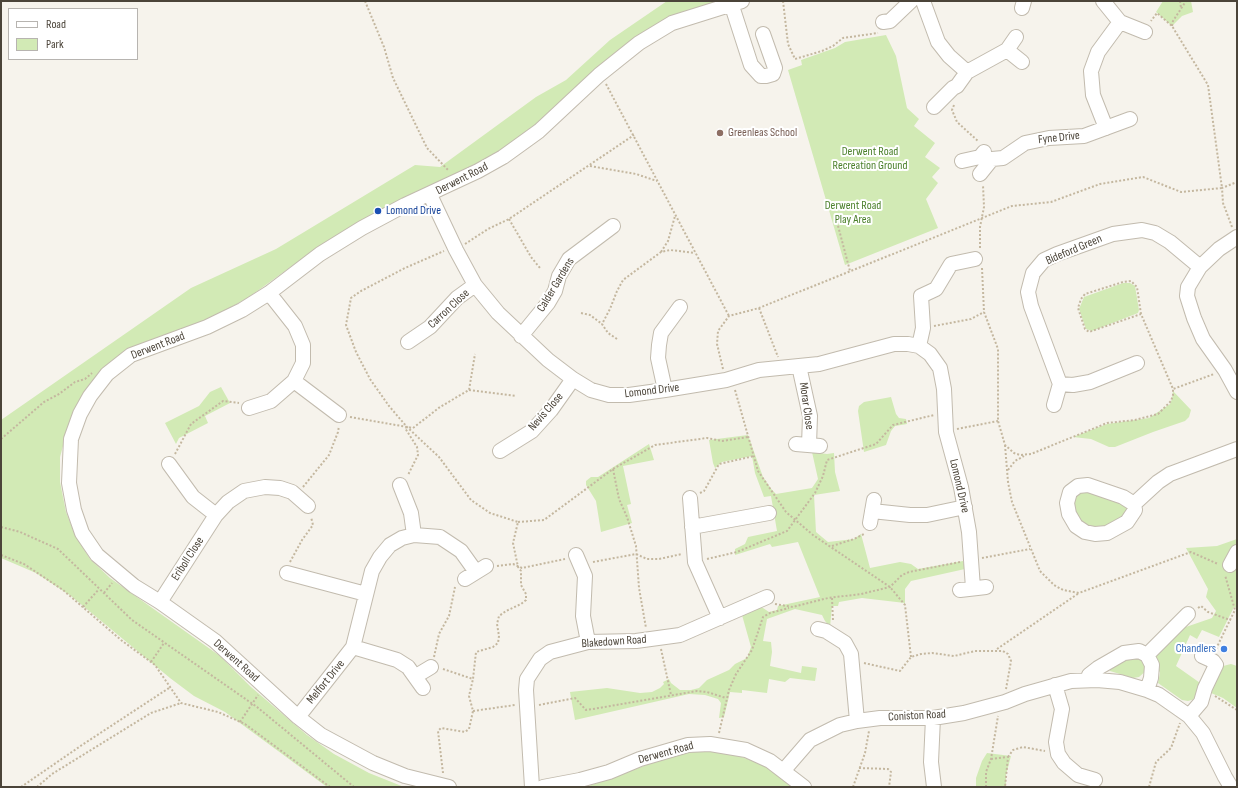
<!DOCTYPE html>
<html>
<head>
<meta charset="utf-8">
<style>
	body { margin:0 }
	#map { position:relative; width:1238px; height:788px; overflow:hidden; background:#f6f3ec; font-family:"Sofia Sans Condensed",sans-serif }
	canvas { display:block }
	.frame { position:absolute; inset:0; border:2px solid #4b4439; pointer-events:none }
	.legend { position:absolute; left:8px; top:8px; width:130px; height:52px; box-sizing:border-box; background:#fff; border:1px solid #b7b4b0; margin:0; padding:5px 7px; list-style:none; font-size:12px; color:#4b4439 }
	.legend li { display:flex; align-items:center; gap:8px; height:20px }
	.legend b { width:20px; border:1px solid #b7b4b0 }
</style>
</head>
<body>
<div id="map">
<canvas width="1238" height="788"></canvas>
<div class="frame"></div>
<ul class="legend">
<li><b style="height:5px;background:#fff"></b>Road</li>
<li><b style="height:11px;background:#d2eab5"></b>Park</li>
</ul>
</div>
<script>
const ctx = document.querySelector('canvas').getContext('2d');
ctx.lineJoin = 'round';
function fill(path, color) {
  ctx.fillStyle = color;
  ctx.fill(path, 'evenodd');
}
function toPath(rows) {
  const path = new Path2D();
  for (const r of rows) {
    path.moveTo(r[0], r[1]);
    for (let i = 2; i < r.length; i += 2) path.lineTo(r[i], r[i + 1]);
  }
  return path;
}
function stroke(path, color, width, dash) {
  ctx.strokeStyle = color;
  ctx.lineWidth = width;
  ctx.lineCap = dash ? 'butt' : 'round';
  ctx.setLineDash(dash || []);
  ctx.stroke(path);
}
function write(font, color, halo, rows, align = 'center') {
  ctx.font = font + ' "Sofia Sans Condensed",sans-serif';
  ctx.lineWidth = 4;
  ctx.setLineDash([]);
  ctx.textBaseline = 'middle';
  ctx.strokeStyle = halo;
  ctx.fillStyle = color;
  for (const [text, x, y, turn = 0] of rows) {
    ctx.save();
    ctx.translate(x, y);
    ctx.rotate((+turn || 0) * Math.PI / 180);
    ctx.textAlign = isNaN(turn) ? turn : align;
    if (halo) ctx.strokeText(text, 0, 0);
    ctx.fillText(text, 0, 0);
    ctx.restore();
  }
}
fill(toPath([
	[667,1,718,1,688,11,537,126,472,169,317,248,249,297,226,310,195,325,142,343,113,360,100,373,66,435,60,457,60,482,66,512,75,535,90,559,110,578,220,656,251,687,307,735,334,754,369,773,404,787,327,787,225,712,194,696,170,678,71,596,36,573,1,558,1,420,191,288,276,249,415,165,440,167,536,97,566,80,610,40],
	[1163,1,1191,1,1193,12,1182,16,1172,26,1156,12],
	[886,35,896,56,907,108,919,119,914,126,935,143,925,157,940,168,932,177,938,183,926,199,938,228,845,265,788,70,802,65,801,60,835,48,845,42],
	[1123,283,1130,283,1135,286,1139,310,1138,313,1092,331,1086,329,1079,309,1084,297],
	[221,387,230,403,205,416,208,423,179,438,176,444,165,423,199,406,210,392],
	[1173,391,1191,410,1189,417,1185,421,1153,432,1115,447,1109,447,1091,439,1073,437,1107,424,1149,418,1170,404,1172,399],
	[891,397,896,414,899,418,906,419,907,424,895,426,891,431,886,445,864,452,858,411,859,406,864,402],
	[748,435,763,477,772,490,776,494,812,488,818,479,812,452,827,454,834,453,835,472,840,491,814,495,816,532,828,542,854,539,861,534,870,568,900,562,911,564,918,569,963,561,965,569,911,581,905,589,905,603,862,598,839,602,838,606,832,606,830,627,825,621,822,615,795,609,767,619,763,641,771,642,772,652,770,666,801,673,802,666,817,668,815,681,790,678,785,682,769,679,767,693,742,690,742,693,730,692,724,717,719,718,721,703,718,699,705,695,689,694,575,720,570,692,607,688,640,693,652,692,660,688,664,684,663,682,669,679,671,683,680,690,691,690,699,688,707,680,729,670,735,664,747,658,751,647,742,615,756,607,763,608,769,612,777,610,778,606,820,597,798,542,772,547,770,544,735,555,735,549,745,544,748,537,777,531,771,496,764,497,755,473,752,456,722,462,715,468,713,463,709,440],
	[649,444,654,460,623,466,631,504,627,505,632,523,601,532,596,501,586,485,586,481,591,477,598,477],
	[1086,491,1124,503,1128,508,1122,520,1103,528,1095,529,1084,525,1075,514,1074,502,1078,494],
	[1237,539,1237,608,1234,607,1219,637,1202,630,1197,639,1190,635,1176,666,1203,685,1195,699,1188,701,1182,700,1158,683,1160,673,1153,656,1183,628,1212,618,1216,611,1206,597,1208,589,1186,548,1217,546],
	[1141,655,1148,669,1139,677,1133,678,1110,671,1109,668,1115,662],
	[1231,664,1237,666,1237,708,1223,698,1211,693,1223,666],
	[709,750,730,753,753,761,766,766,795,787,586,787,644,766,664,756],
	[987,753,1011,756,1006,775,1006,787,976,787,976,778,982,761]
]), '#d2eab5');
const minor = toPath([
	[923,1,938,42,949,56,967,72],
	[1103,1,1120,22,1145,32],
	[731,3,751,65,761,76,766,76,773,74,775,68,763,34],
	[1022,8,1024,1],
	[883,22,890,21,911,1],
	[1007,50,1022,62],
	[934,107,953,88,957,86,967,72,1007,50,1016,37],
	[1106,128,1093,95,1091,71,1098,52,1120,22],
	[962,161,980,157,984,152],
	[980,174,992,159,1003,158,1025,143,1049,138,1084,136,1130,119],
	[430,195,456,250,475,285,498,313,548,360,573,379,591,390,609,395,629,395,665,390,726,380,759,370,819,364,894,344,908,344,919,346,923,328,921,296,936,289,951,264,975,259],
	[1237,237,1219,249,1200,267,1188,287,1187,296,1194,318,1203,339,1225,370,1237,392],
	[269,293,295,326,303,345,303,363,294,381,339,415],
	[521,336,548,303,555,291,559,276,569,259,613,226],
	[408,342,430,327,457,298,475,285],
	[919,346,930,354,940,368,944,389,946,432,961,487,969,532,973,588],
	[1137,363,1090,382,1073,385,1060,384,1031,306,1028,292,1033,273,1044,260,1057,254,1113,234,1142,230,1155,233,1170,242,1200,267],
	[799,366,810,416,809,445],
	[665,390,658,358,659,345,661,333,680,307],
	[1054,405,1060,384],
	[249,408,271,401,294,381],
	[796,444,820,446],
	[500,451,532,431,551,410,573,379],
	[169,464,193,497,216,515],
	[400,485,411,513,414,535],
	[1088,485,1123,497,1134,504,1135,510,1127,522,1107,533,1095,534,1085,532,1076,526,1069,514,1067,503,1070,492,1078,486,1088,485],
	[690,498,695,562,720,618],
	[1134,504,1158,482,1170,474,1237,449],
	[872,511,910,515,927,515,965,507],
	[870,523,874,500],
	[692,527,769,513],
	[576,555,585,576,583,616,588,642],
	[1230,565,1237,552],
	[287,573,366,594],
	[465,579,486,566],
	[960,590,986,587],
	[160,602,216,515,228,502,244,491,265,487,280,488,292,492,308,506],
	[818,629,826,631,845,643,851,654,857,721],
	[353,647,397,660,408,667,423,688],
	[1147,655,1188,614],
	[416,676,431,667],
	[1088,679,1089,675,1098,668,1124,653,1139,651,1147,655,1152,665,1151,678,1147,690],
	[1055,685,1062,709,1056,742,1058,754,1064,763,1078,775,1095,780],
	[1189,716,1201,702,1205,688,1216,665,1213,661,1202,656],
	[298,717,353,647,372,571,380,557,390,545,402,538,414,535,440,537,461,551,476,572],
	[933,718,931,762,934,787],
	[784,770,810,740,840,725,857,721,880,718,933,718,964,713,1005,702,1025,694,1071,681,1097,680,1120,682,1147,690,1159,695,1189,716,1203,733,1225,777,1231,787],
	[449,787,405,776,373,763,321,735,298,717,215,641,160,602,134,586,97,555,82,533,74,510,69,483,71,439,80,414,90,396,107,374,131,355,207,327,242,310,269,293,320,254,362,228,405,205,478,171,503,157,539,131,599,75,639,43,672,23,742,1],
	[532,787,526,690,527,679,540,659,550,652,588,642,636,641,680,635,767,597],
	[543,787,580,780,609,772,640,759,688,745,710,744,746,750,770,761,804,787]
]);
stroke(minor, '#c2bbae', 16);
stroke(toPath([
	[365,1,384,47,393,78,427,148,449,171],
	[783,1,788,44,795,59,822,51,833,46,843,38,878,33],
	[1180,1,1181,8],
	[1172,26,1173,21,1186,1],
	[606,84,729,316],
	[954,105,952,110,957,122,978,141],
	[590,166,636,174,657,181],
	[509,219,531,257,540,268],
	[837,222,850,271],
	[1232,227,1223,203,1222,188,1237,182],
	[465,244,488,229,509,219,634,135],
	[980,248,980,227,984,207,983,185],
	[661,252,668,241,675,216],
	[982,268,984,312,998,349,998,421,1005,445,1014,453,1020,455,1031,454,1107,423,1135,420,1158,414,1171,401,1173,395,1173,389],
	[759,308,778,357],
	[581,313,590,315,602,324],
	[1141,314,1137,287,1131,281,1123,282,1085,294,1081,299,1078,308,1085,329,1089,332,1141,314,1173,389,1214,374],
	[934,326,971,319,984,312],
	[617,339,608,333,602,324,610,309,617,291,623,280,661,252,670,250,695,253],
	[723,369,717,344,718,331,729,316,759,308,1012,206,1051,202,1100,184,1143,177,1181,192,1222,188,1208,85,1172,26,1157,13,1151,21],
	[469,390,516,396],
	[735,390,758,471,786,512,813,535,890,587,905,605,911,657],
	[350,417,413,428,440,407,469,390,475,354],
	[407,427,405,428,417,447,418,455,408,475],
	[957,429,998,421],
	[1,439,44,402,59,394,75,382,85,379,92,373],
	[1005,445,1008,482,1012,502,1040,571,1054,585,1063,590,1079,593,1191,552,1218,564],
	[175,454,191,424,223,401,239,403],
	[613,469,619,499,627,517,636,546,639,588,646,628],
	[1008,470,1015,461,1024,456],
	[303,487,329,455,338,432,339,426],
	[700,493,704,491,719,464,754,456],
	[518,522,544,520,613,469,655,445,707,438,722,441,748,437],
	[1,527,20,532,58,549,132,620,257,707,354,787],
	[832,546,854,539,864,534],
	[1,555,24,564,63,590,121,640,155,665,181,703,218,712,245,724,330,787],
	[982,558,1030,549],
	[707,559,737,552,787,531,815,493,823,476,827,460,876,444,893,425,934,415],
	[290,562,302,540,313,525,311,517],
	[593,562,636,554,647,559,659,559,682,554],
	[497,566,513,564,522,568,565,559],
	[104,593,112,583],
	[832,598,833,621],
	[775,604,793,607,828,598,861,594,890,587,902,575,909,572,960,562],
	[83,607,99,589],
	[1198,608,1201,606,1208,612,1230,620,1235,610,1225,575],
	[661,649,671,695],
	[997,649,1079,593],
	[1216,649,1230,620],
	[434,657,439,634,449,616,455,587],
	[151,662,164,643],
	[864,663,900,671,911,657,921,654,932,653,954,656,975,651,1003,651,1008,654,1011,661,1006,689],
	[443,669,473,679,476,652,493,647,498,643,499,636,497,624,499,616,506,611,521,604,526,600,526,594,521,585,521,571,518,567,513,543,518,522,490,513,471,500,439,457,407,427,389,406,370,379,356,352,346,325,351,298,361,291,405,268,444,251],
	[1215,696,1237,710],
	[539,705,575,698,586,710,593,709,697,691,707,692,726,698],
	[473,711,515,705],
	[240,722,258,695],
	[719,733,729,690,736,674,752,650,763,617,770,613,789,608],
	[1008,757,1013,750,1023,747,1045,751],
	[991,759,1008,757,1005,787],
	[859,768,888,769,891,772,889,787],
	[443,773,438,731,441,728,465,732,469,729,473,711,469,696,473,679],
	[21,787,82,745,169,688],
	[37,787,52,774,151,713,181,703],
	[853,787,865,753,869,731],
	[986,787,986,772,991,759,998,716],
	[1149,787,1156,762,1171,748,1180,723]
]), '#c4b79f', 2, [2, 2]);
stroke(minor, '#fff', 14);
for (const [x, y, r, color] of [
	[720,133,4,"#8d6e63"],
	[378,211,4,"#1a4fb4"],
	[1224,649,4,"#3f7fe0"]
]) {
  const dot = new Path2D();
  dot.arc(x, y, r, 0, 2 * Math.PI);
  ctx.fillStyle = color;
  ctx.fill(dot);
  stroke(dot, '#fff', 1.5);
}
write('12px', '#785e54', '#fff', [
	["Greenleas School",728,133]
], 'left');
write('12px', '#4b4439', '#fff', [
	["Fyne Drive",1059,138,-6],
	["Derwent Road",462,179,-27],
	["Bideford Green",1074,250,-23],
	["Calder Gardens",556,285,-59],
	["Carron Close",449,309,-43],
	["Derwent Road",158,346,-21],
	["Lomond Drive",652,391,-7],
	["Morar Close",806,406,82],
	["Nevis Close",546,412,-49],
	["Lomond Drive",959,486,77],
	["Eriboll Close",188,559,-57],
	["Blakedown Road",614,642,-4],
	["Derwent Road",236,661,42],
	["Melfort Drive",326,682,-51],
	["Coniston Road",917,716,-3],
	["Derwent Road",666,753,-15]
]);
write('12px', '#4a7f2a', '#fff', [
	["Derwent Road",870,152],
	["Recreation Ground",870,166],
	["Derwent Road",853,206],
	["Play Area",853,220]
]);
write('12px', '#164399', '#fff', [
	["Lomond Drive",386,211]
], 'left');
write('12px', '#366cbe', '#fff', [
	["Chandlers",1216,649]
], 'right');
</script>
</body>
</html>
